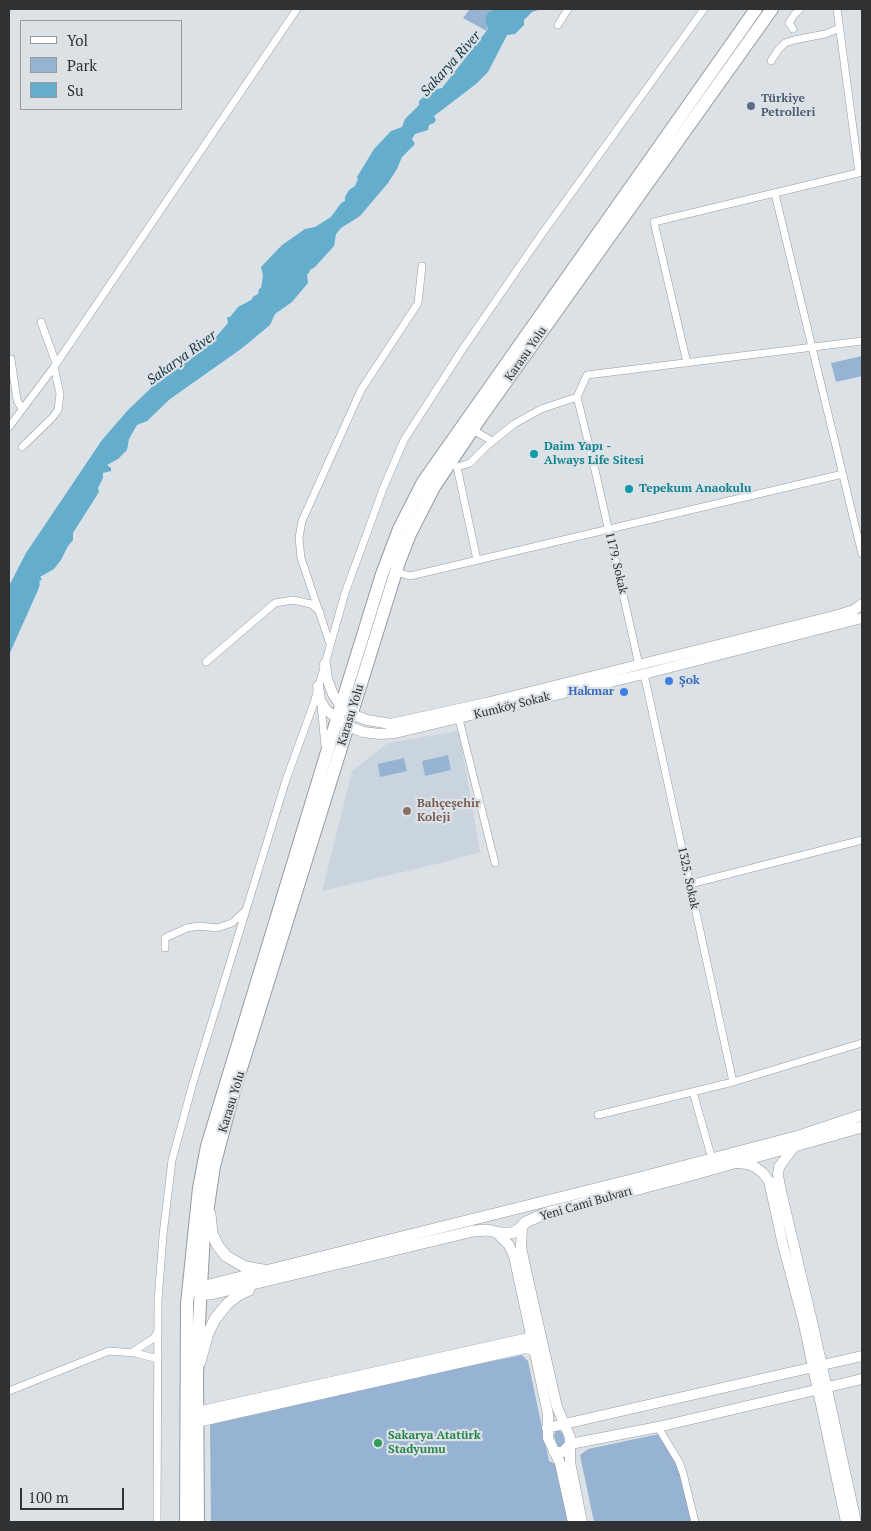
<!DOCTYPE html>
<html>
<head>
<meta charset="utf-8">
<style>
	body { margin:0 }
	#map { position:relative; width:871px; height:1531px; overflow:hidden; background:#dce1e6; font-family:"PT Serif",serif }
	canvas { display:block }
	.frame { position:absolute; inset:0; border:10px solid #2f3133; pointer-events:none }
	.legend { position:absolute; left:20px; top:20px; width:162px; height:90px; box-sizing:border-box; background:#dce1e6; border:1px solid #979b9e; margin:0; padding:6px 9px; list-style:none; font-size:15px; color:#2f3133 }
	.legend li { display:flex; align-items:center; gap:10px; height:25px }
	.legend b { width:25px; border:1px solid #979b9e }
	.scale { position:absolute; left:20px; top:1488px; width:104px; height:22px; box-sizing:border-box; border:2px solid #2f3133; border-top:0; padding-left:6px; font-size:15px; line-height:18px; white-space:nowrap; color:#2f3133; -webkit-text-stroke:4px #dce1e6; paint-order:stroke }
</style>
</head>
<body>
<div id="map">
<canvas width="871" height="1531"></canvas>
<div class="frame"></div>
<ul class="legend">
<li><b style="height:6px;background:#fff"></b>Yol</li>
<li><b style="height:14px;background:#96b3d3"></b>Park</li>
<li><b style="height:14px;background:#65adcd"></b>Su</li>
</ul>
<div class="scale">100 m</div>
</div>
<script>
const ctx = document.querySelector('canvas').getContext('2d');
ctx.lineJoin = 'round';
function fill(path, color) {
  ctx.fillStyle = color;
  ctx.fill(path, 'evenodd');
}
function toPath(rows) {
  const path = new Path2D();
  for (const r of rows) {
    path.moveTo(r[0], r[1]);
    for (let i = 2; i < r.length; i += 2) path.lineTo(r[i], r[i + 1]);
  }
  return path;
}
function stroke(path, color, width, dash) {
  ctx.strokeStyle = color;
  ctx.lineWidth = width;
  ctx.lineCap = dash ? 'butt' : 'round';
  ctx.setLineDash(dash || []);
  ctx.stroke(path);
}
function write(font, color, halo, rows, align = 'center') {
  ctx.font = font + ' "PT Serif",serif';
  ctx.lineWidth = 4.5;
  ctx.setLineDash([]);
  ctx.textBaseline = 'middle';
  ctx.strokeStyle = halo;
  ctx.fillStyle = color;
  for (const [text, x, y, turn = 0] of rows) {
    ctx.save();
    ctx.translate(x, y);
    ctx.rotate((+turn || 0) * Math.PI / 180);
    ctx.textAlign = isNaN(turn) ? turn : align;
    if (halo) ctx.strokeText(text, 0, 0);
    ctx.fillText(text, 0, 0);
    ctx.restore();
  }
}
fill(toPath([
	[459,731,480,852,441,863,322,891,352,771,388,743]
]), '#cad4df');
fill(toPath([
	[470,9,495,9,489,12,487,31,463,18],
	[862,356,862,376,836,382,831,363],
	[448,755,451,770,425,776,422,761],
	[404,758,407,771,380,777,378,764],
	[522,1355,528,1361,549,1461,555,1464,568,1522,211,1522,210,1424,242,1413],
	[559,1430,563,1434,565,1445,563,1448,557,1446,554,1435,556,1431],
	[659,1434,678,1463,696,1522,594,1522,580,1455,588,1449]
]), '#96b3d3');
fill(toPath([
	[495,9,541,9,532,12,524,20,524,25,515,34,507,35,488,72,476,84,434,116,436,120,434,123,429,125,428,130,415,134,412,139,415,144,402,157,397,169,388,183,360,216,341,228,336,234,334,246,315,267,310,270,309,273,307,274,308,283,292,302,275,314,270,325,241,349,170,399,147,421,137,425,129,439,127,450,118,459,107,465,111,468,111,471,103,473,103,478,98,488,99,492,73,533,73,540,68,546,61,560,54,569,40,577,42,579,39,582,40,584,38,590,9,655,9,586,26,553,102,440,128,410,153,386,177,366,190,360,204,342,206,344,209,339,216,337,228,323,227,317,230,317,238,307,251,300,254,296,258,294,259,289,261,288,263,276,261,267,282,245,305,229,315,227,331,217,341,203,345,201,345,197,349,190,355,186,358,179,357,177,374,149,391,131,402,127,405,119,419,105,419,101,432,90,442,88,488,29,485,18,489,12]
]), '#65adcd');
const street = toPath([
	[837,9,859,173],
	[558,25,568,9],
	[793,29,789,23,794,15,800,9],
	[771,61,778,50,785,43,794,40,825,34,840,28],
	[775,194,862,554],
	[41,322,56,363],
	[11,359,17,400,22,409],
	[687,363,654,222,862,172],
	[577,397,587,375,862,341],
	[9,427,54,367,297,9],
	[473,430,492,441],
	[22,447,52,418,58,410,60,394,54,367],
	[477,560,457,467,470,463,488,445,514,424,541,409,577,397,593,461,639,665],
	[396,572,410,576,843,474],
	[330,644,301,558,299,538,302,521,361,390,418,303,422,266],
	[206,662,275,603,293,600,311,604,320,612],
	[644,674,733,1082],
	[321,705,325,746],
	[458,715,495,863],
	[690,884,862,840],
	[165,948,165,938,187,928,199,926,217,928,232,923,246,910],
	[693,1092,712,1159],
	[598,1115,733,1082,862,1043],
	[131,1353,154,1338,158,1331],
	[9,1391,109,1351,135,1353,158,1359],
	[658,1427,679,1462,683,1473,695,1522],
	[157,1522,158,1301,163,1235,172,1160,193,1083,286,780,314,703,345,593,383,489,404,440,462,350,539,238,704,9]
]);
const secondary = toPath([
	[325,664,327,679,333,694,341,707,351,714,367,720,391,724,486,703,838,615,854,610,862,604],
	[318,686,320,700,326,710,348,726,363,732,380,734,395,733,644,674,862,618],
	[793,1148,779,1167,778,1175,780,1187,814,1330,856,1522],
	[737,1163,748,1164,755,1167,763,1173,769,1181,783,1245,803,1320,846,1522],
	[522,1227,521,1247,525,1266,557,1407,570,1437,570,1462,582,1522],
	[497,1233,509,1245,514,1256,548,1414,548,1438,560,1463,573,1522],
	[197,1412,524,1339,540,1332],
	[197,1422,525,1348,534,1350,543,1348],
	[547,1428,862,1356],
	[554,1452,563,1452,570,1444,658,1427,862,1379]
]);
const primary = toPath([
	[210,1214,212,1234,218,1246,226,1256,245,1267,263,1270],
	[193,1289,201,1294,211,1294,473,1231,488,1230,500,1233,512,1233,518,1230,526,1222,546,1213,684,1177,862,1127],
	[194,1290,201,1287,639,1178,799,1136,862,1115],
	[200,1362,208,1333,215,1319,227,1304,240,1294,249,1290]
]);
const highway = toPath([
	[186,1522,187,1304,199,1188,207,1146,337,719,382,574,399,529,423,482,756,9],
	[198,1522,197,1376,199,1323,204,1233,214,1166,234,1091,399,562,410,534,434,487,481,417,772,9]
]);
stroke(street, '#969ba0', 8);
stroke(secondary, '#969ba0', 11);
stroke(primary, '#969ba0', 12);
stroke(highway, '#969ba0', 14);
stroke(street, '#fff', 7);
stroke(secondary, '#fff', 10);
stroke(primary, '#fff', 11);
stroke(highway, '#fff', 12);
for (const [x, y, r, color] of [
	[751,106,5,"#5c6f8a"],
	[534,454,5,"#0f9aa8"],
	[629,489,5,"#0f9aa8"],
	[669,681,5,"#3f7fe0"],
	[624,692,5,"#3f7fe0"],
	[407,811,5,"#8d6e63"],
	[378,1443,5,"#2e9e5b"]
]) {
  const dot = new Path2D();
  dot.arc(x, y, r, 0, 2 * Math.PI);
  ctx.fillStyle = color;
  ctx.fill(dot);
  stroke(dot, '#dce1e6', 2);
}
write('bold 12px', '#4e5e75', '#dce1e6', [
	["Türkiye",761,99],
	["Petrolleri",761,113]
], 'left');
write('12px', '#2f3133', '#dce1e6', [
	["Karasu Yolu",526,354,-55],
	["1179. Sokak",616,563,77],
	["Kumköy Sokak",512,706,-14],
	["Karasu Yolu",351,715,-73],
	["1325. Sokak",688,878,78],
	["Karasu Yolu",232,1102,-73],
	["Yeni Cami Bulvarı",586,1204,-16]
]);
write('bold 12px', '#0d838f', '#dce1e6', [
	["Daim Yapı -",544,447],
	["Always Life Sitesi",544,461],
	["Tepekum Anaokulu",639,489]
], 'left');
write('bold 12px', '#366cbe', '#dce1e6', [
	["Şok",679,681],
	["Hakmar",614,692,"right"]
], 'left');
write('bold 12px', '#785e54', '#dce1e6', [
	["Bahçeşehir",417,804],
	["Koleji",417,818]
], 'left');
write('bold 12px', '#27864d', '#dce1e6', [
	["Sakarya Atatürk",388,1436],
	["Stadyumu",388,1450]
], 'left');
write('italic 14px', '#153645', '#dce1e6', [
	["Sakarya River",451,64,-48],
	["Sakarya River",182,358,-36]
]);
</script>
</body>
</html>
